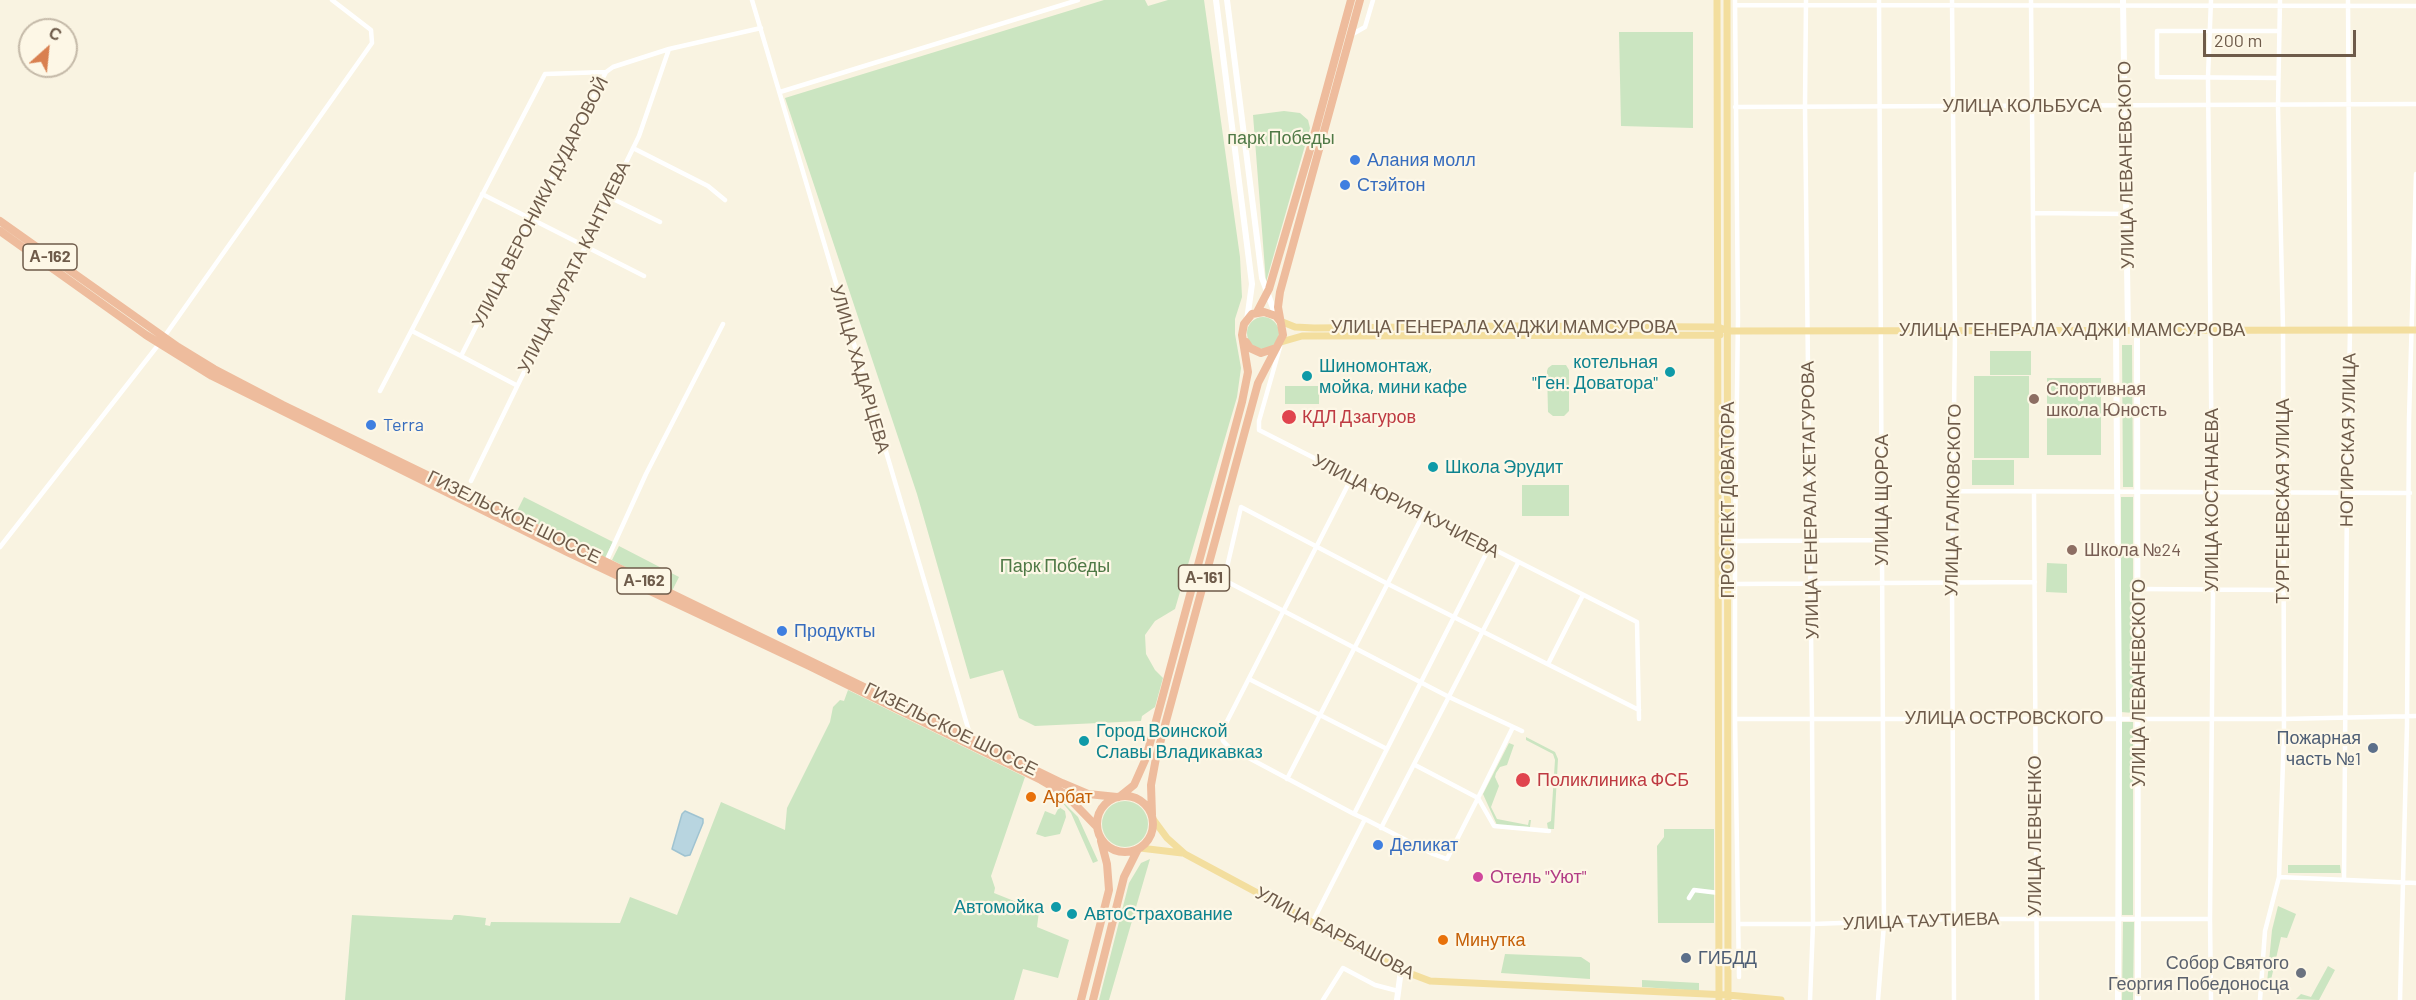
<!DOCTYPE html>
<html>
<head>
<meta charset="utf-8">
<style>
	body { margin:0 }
	#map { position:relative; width:2416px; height:1000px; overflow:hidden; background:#f9f3e1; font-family:Barlow,sans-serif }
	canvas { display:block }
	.north { position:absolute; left:18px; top:18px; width:60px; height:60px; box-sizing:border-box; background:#fdf7e6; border:2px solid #c4b9a8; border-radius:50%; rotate:27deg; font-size:16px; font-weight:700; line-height:24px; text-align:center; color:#6e5b4a }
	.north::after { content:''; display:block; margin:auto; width:21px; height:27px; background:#d98050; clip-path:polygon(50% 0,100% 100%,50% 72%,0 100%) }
	.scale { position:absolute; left:2203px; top:30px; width:153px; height:27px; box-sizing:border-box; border:3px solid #6e5b4a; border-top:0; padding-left:8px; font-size:18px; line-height:21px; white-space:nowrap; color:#6e5b4a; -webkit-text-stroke:4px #fdf7e6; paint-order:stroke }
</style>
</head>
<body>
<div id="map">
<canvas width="2416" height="1000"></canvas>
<div class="north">С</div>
<div class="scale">200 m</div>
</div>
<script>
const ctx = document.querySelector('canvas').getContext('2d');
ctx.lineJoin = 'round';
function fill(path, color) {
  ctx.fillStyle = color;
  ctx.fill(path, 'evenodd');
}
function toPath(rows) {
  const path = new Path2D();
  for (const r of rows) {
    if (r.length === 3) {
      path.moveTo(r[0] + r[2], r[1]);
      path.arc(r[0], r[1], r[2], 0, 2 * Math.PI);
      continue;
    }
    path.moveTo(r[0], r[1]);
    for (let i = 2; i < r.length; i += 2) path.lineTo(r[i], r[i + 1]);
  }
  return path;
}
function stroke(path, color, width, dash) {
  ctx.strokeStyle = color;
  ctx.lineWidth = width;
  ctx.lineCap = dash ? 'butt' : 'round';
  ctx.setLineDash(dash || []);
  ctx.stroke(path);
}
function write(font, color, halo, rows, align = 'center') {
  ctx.font = font + ' Barlow,sans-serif';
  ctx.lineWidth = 4.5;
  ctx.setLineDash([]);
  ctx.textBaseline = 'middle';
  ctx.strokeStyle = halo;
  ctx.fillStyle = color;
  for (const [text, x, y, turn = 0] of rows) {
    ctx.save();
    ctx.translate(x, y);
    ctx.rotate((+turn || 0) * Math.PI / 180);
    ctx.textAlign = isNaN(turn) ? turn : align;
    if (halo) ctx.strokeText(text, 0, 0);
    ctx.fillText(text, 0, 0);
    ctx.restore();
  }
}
fill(toPath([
	[1104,0,1145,0,1148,6,1168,0,1204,0,1240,257,1242,297,1235,319,1235,334,1241,368,1237,397,1175,609,1155,621,1145,635,1146,654,1155,670,1163,678,1155,707,1142,716,1141,721,1035,726,1019,718,1003,670,970,679,917,494,785,98],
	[1619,32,1693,32,1693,128,1621,126],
	[1284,111,1300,113,1308,120,1310,128,1266,282,1253,115],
	[1263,333,16],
	[2122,345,2132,345,2133,487,2123,487],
	[1990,351,2031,351,2031,375,1990,375],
	[1552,365,1566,365,1569,370,1569,411,1564,416,1553,416,1548,412,1547,371,1548,368],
	[1974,376,2029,376,2029,458,1974,458],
	[2047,378,2101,378,2101,455,2047,455],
	[1285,386,1319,386,1319,404,1285,404],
	[1972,460,2014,460,2014,485,1972,485],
	[1522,485,1569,485,1569,516,1522,516],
	[524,497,613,542,605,558,516,513],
	[2121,497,2133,497,2133,713,2121,712],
	[619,546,679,577,672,591,612,560],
	[2047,563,2067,564,2067,593,2046,592],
	[848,690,1025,777,991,876,995,888,994,893,1039,911,1037,927,1069,940,1058,978,1023,969,1014,1000,345,1000,352,915,452,920,454,915,459,915,486,918,485,925,490,926,491,922,620,923,630,897,677,915,721,802,785,830,787,808,830,722,833,707,840,700,844,701],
	[2122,722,2133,722,2133,915,2122,915],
	[1526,737,1555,752,1558,759,1554,829,1548,829,1547,823,1551,821,1555,760,1553,754,1526,740],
	[1509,743,1514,745,1507,765,1500,767,1496,773,1495,777,1499,786,1491,807,1497,819,1528,825,1529,820,1531,820,1530,827,1497,825,1483,794],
	[1056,795,1078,817,1098,861,1093,863,1071,813],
	[1125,824,23],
	[1059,807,1065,811,1066,817,1060,834,1045,837,1036,834,1045,811,1055,815],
	[1664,829,1714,829,1714,923,1658,923,1657,846,1664,837],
	[1150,859,1109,1000,1099,1000,1129,883,1141,863],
	[2288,865,2340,865,2341,873,2288,873],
	[2278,906,2296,914,2287,938,2281,937,2270,984,2267,983,2272,930],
	[2123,922,2134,922,2133,1000,2122,1000],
	[1505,954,1581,957,1590,963,1590,979,1501,973],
	[2328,966,2335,970,2319,1000,2296,999,2301,994,2311,997],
	[1642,980,1699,983,1699,991,1642,987]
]), '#cbe5c1');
const water = toPath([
	[685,811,703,819,703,823,690,855,685,856,672,849,682,814,685,811]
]);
fill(water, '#b8d5e0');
stroke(water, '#9fc3d1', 1.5);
stroke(toPath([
	[752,0,971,738],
	[1735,0,1738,317,1735,541,1735,719,1739,977],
	[1806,0,1805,107,1812,718,1813,924,1810,1000],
	[1952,0,1955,330,1952,584,1954,1000],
	[2031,0,2034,330],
	[2211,0,2208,77,2213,596,2210,919,2211,1000],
	[1735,5,2416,6],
	[1351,35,1365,27,1373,0],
	[2278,78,2157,77,2157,31,2279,31],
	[780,92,1078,0],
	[1735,107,2416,104],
	[633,148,708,186,725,200],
	[482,194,644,276],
	[609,197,660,222],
	[2034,213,2127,214],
	[412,331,461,356],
	[1280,347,1259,421,1259,430,1637,622,1639,719],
	[516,385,461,356,606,72,613,67,669,49,761,28],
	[380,391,545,74,606,72],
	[1351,479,1221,733,1223,741,1230,748,1354,814],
	[471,481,639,136,669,49],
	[1953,491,2410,493],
	[2034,492,2037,1000],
	[1735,541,1882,540],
	[0,547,159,344,372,43,371,30,332,0],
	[606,562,646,474,723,324],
	[1735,584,2035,582],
	[2139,589,2283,590],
	[1548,664,1583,595],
	[1249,679,1387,749],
	[1735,719,2284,719,2416,716],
	[1522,731,1449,697,1224,580,1241,507,1388,584,1639,710],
	[1415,765,1478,798,1513,727],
	[1287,779,1423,515],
	[1365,819,1433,854,1447,859,1478,798,1494,826,1549,831],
	[1381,828,1518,563],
	[2279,877,2416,883],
	[2344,880,2347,493,2350,329,2348,0],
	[1689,898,1694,890,1719,893],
	[1312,923,1365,819,1354,814,1489,548],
	[1739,924,1813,924,1954,919,2210,919],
	[1323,1000,1343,968,1375,985,1398,991],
	[1878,1000,1884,924,1879,0],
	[2260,1000,2265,931,2279,877,2284,734,2283,329,2278,106,2280,0],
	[2400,1000,2407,725,2409,419,2416,174]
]), '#fff', 4.5);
stroke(toPath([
	[1216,0,1252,284,1247,320],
	[1227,0,1262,278,1276,316],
	[2123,0,2128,330],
	[2116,330,2119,718,2118,1000],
	[2137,330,2138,1000],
	[1397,1000,1401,970]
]), '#fff', 6);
stroke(toPath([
	[1717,0,1719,1000],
	[1727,0,1728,1000],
	[1280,321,1295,327,1314,328,1510,326,1718,327,1728,331,2416,330],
	[1281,342,1302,336,1720,335],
	[1153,819,1167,838,1185,854,1401,970,1430,981,1728,995,1781,1000],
	[1140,848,1182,853]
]), '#f3de9e', 7);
stroke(toPath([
	[0,221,178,347,214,369,283,405,1062,783,1088,794,1117,797],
	[0,231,146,335,212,376,567,552,809,666,1041,780,1065,794,1097,827],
	[1257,312,1269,289,1312,143,1351,0],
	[1246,342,1250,348,1261,353,1276,348],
	[1125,824,28],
	[1119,797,1134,785,1146,758,1242,402,1248,372,1242,335,1244,324,1252,314,1264,312,1276,316,1280,321],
	[1152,815,1151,785,1156,758,1258,383,1283,335,1278,307,1280,292,1360,0],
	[1081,1000,1109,890,1107,864,1101,841],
	[1093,1000,1124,877,1138,849]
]), '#eebc9d', 8);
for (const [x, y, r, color] of [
	[1355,160,6,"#3f7fe0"],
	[1345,185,6,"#3f7fe0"],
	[1670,372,6,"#0f9aa8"],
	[1307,376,6,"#0f9aa8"],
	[2034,399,6,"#8d6e63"],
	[1289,417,8,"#e0444e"],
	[371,425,6,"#3f7fe0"],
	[1433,467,6,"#0f9aa8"],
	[2072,550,6,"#8d6e63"],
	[782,631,6,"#3f7fe0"],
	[1084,741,6,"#0f9aa8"],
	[2373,748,6,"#5c6f8a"],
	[1523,780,8,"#e0444e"],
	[1031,797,6,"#e8710a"],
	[1378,845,6,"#3f7fe0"],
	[1478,877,6,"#d1479c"],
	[1056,907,6,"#0f9aa8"],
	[1072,914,6,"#0f9aa8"],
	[1443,940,6,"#e8710a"],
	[1686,958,6,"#5c6f8a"],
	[2301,973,6,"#6b7280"]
]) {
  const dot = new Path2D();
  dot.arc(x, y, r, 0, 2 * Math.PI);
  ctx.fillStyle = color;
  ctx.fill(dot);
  stroke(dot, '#fdf7e6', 2);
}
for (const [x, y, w] of [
	[50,257,54],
	[1204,578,51],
	[644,581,54]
]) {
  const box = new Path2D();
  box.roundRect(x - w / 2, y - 13, w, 26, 4.5);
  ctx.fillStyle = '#fdf7e6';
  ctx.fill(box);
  stroke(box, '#6e5b4a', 1.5);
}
write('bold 16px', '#6e5b4a', null, [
	["А-162",50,257],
	["А-161",1204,578],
	["А-162",644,581]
]);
write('18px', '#6e5b4a', '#fdf7e6', [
	["УЛИЦА КОЛЬБУСА",2022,106],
	["УЛИЦА ЛЕВАНЕВСКОГО",2126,165,-91],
	["УЛИЦА ВЕРОНИКИ ДУДАРОВОЙ",540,202,-63],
	["УЛИЦА МУРАТА КАНТИЕВА",574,267,-64],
	["УЛИЦА ГЕНЕРАЛА ХАДЖИ МАМСУРОВА",1504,327],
	["УЛИЦА ГЕНЕРАЛА ХАДЖИ МАМСУРОВА",2072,330],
	["УЛИЦА ХАДАРЦЕВА",860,369,74],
	["НОГИРСКАЯ УЛИЦА",2348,440,-89],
	["ПРОСПЕКТ ДОВАТОРА",1728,500,-90],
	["УЛИЦА ГЕНЕРАЛА ХЕТАГУРОВА",1810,500,-91],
	["УЛИЦА ЩОРСА",1882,500,-90],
	["УЛИЦА ГАЛКОВСКОГО",1953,500,-89],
	["УЛИЦА КОСТАНАЕВА",2212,500,-90],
	["ТУРГЕНЕВСКАЯ УЛИЦА",2283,501,-90],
	["УЛИЦА ЮРИЯ КУЧИЕВА",1406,506,27],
	["ГИЗЕЛЬСКОЕ ШОССЕ",514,517,26],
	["УЛИЦА ЛЕВАНЕВСКОГО",2139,683,-90],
	["УЛИЦА ОСТРОВСКОГО",2004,718],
	["ГИЗЕЛЬСКОЕ ШОССЕ",951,729,26],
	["УЛИЦА ЛЕВЧЕНКО",2035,836,-90],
	["УЛИЦА ТАУТИЕВА",1921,921,-2],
	["УЛИЦА БАРБАШОВА",1335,933,28]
]);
write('18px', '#4f7946', '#fdf7e6', [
	["парк Победы",1281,138],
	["Парк Победы",1055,566]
]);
write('18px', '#366cbe', '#fdf7e6', [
	["Алания молл",1367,160],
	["Стэйтон",1357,185],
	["Terra",383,425],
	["Продукты",794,631],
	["Деликат",1390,845]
], 'left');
write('18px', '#0d838f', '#fdf7e6', [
	["котельная",1658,362,"right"],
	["\"Ген. Доватора\"",1658,383,"right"],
	["Шиномонтаж,",1319,366],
	["мойка, мини кафе",1319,387],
	["Школа Эрудит",1445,467],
	["Город Воинской",1096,731],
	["Славы Владикавказ",1096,752],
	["Автомойка",1044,907,"right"],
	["АвтоСтрахование",1084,914]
], 'left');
write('18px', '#785e54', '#fdf7e6', [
	["Спортивная",2046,389],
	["школа Юность",2046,410],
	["Школа №24",2084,550]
], 'left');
write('18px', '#be3a42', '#fdf7e6', [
	["КДЛ Дзагуров",1302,417],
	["Поликлиника ФСБ",1537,780]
], 'left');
write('18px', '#4e5e75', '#fdf7e6', [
	["Пожарная",2361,738],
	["часть №1",2361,759],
	["ГИБДД",1698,958,"left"]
], 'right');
write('18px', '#c56008', '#fdf7e6', [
	["Арбат",1043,797],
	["Минутка",1455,940]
], 'left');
write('18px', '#b23c85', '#fdf7e6', [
	["Отель \"Уют\"",1490,877]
], 'left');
write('18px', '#5b616d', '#fdf7e6', [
	["Собор Святого",2289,963],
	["Георгия Победоносца",2289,984]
], 'right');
</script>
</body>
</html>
